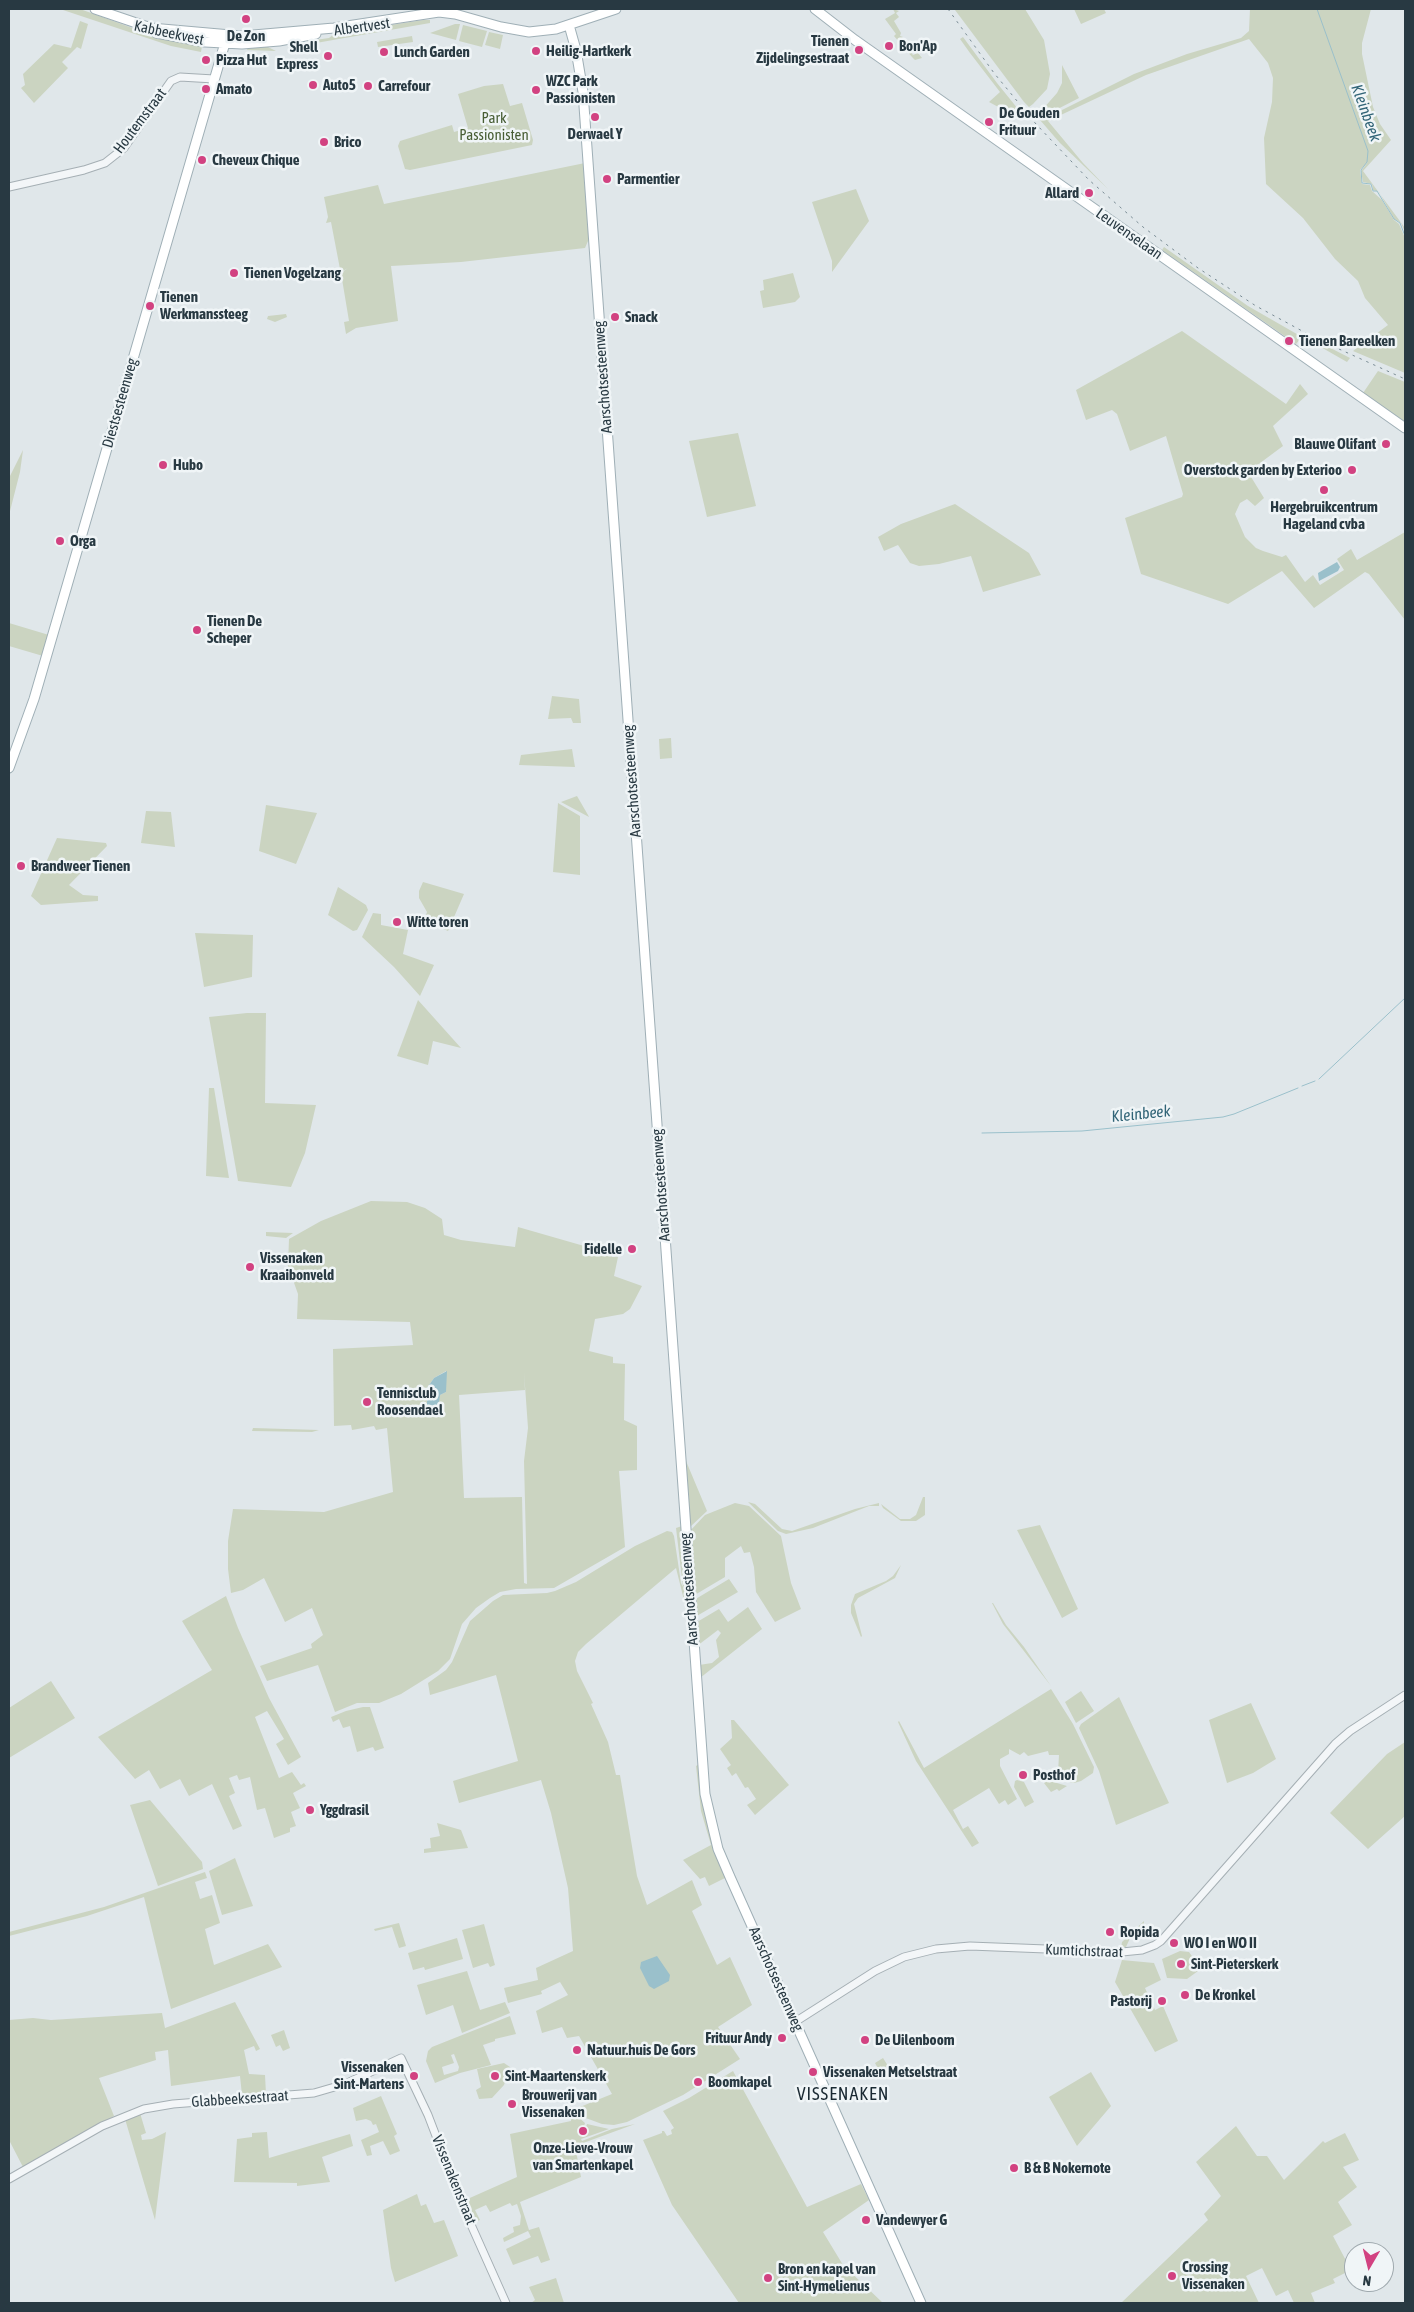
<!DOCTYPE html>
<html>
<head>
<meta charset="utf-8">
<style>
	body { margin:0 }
	#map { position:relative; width:1414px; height:2312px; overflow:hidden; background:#e0e7ea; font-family:"Asap Condensed",sans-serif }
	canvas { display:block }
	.frame { position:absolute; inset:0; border:10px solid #283942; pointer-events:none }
	.north { position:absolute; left:1344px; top:2242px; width:50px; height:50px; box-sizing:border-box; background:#f0f5f7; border:1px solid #a0aaaf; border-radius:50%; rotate:188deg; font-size:14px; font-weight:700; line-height:20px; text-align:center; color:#283942 }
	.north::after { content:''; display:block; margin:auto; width:18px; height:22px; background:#d24281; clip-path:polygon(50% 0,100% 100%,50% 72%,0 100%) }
</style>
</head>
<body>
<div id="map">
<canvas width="1414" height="2312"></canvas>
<div class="frame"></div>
<div class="north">N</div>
</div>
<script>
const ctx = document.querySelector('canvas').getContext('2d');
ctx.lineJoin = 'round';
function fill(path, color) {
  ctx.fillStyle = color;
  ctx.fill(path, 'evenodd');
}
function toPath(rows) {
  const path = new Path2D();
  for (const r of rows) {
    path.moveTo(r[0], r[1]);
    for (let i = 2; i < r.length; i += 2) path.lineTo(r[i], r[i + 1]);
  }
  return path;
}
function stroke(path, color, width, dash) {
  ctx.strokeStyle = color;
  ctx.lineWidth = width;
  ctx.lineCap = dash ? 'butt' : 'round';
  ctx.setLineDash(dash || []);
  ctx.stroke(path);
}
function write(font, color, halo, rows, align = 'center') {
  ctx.font = font + ' "Asap Condensed",sans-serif';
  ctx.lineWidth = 5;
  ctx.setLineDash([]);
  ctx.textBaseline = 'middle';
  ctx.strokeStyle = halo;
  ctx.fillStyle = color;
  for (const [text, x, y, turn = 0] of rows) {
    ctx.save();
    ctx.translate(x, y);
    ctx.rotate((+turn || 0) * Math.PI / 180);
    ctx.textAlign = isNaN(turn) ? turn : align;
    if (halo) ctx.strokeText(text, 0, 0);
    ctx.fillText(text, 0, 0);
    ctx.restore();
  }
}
fill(toPath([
	[60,9,80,9,160,38,202,46,201,52,171,46],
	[893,9,899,11,896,13,899,17,894,21,901,33,900,36,903,37,901,39,913,55,918,53,922,58,915,60,912,57,894,36,896,34,885,19,895,13],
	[957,9,1025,9,1044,40,1050,74,1047,89,1033,104,1029,107,1024,102,955,10],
	[1074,9,1104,9,1106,13,1081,24],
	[1250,9,1371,9,1362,43,1362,54,1373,107,1380,124,1391,140,1363,171,1405,228,1405,232,1401,223,1394,219,1379,192,1373,190,1372,184,1363,182,1361,171,1368,162,1360,170,1362,184,1370,185,1372,191,1382,200,1394,220,1399,224,1405,238,1405,373,1353,351,1388,325,1365,298,1358,281,1335,259,1303,218,1266,184,1264,138,1272,102,1273,78,1268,63,1249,39,1146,75,1048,121,1083,163,1108,189,1060,143,1033,112,1037,111,1044,119,1134,74,1187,54,1241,38,1249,31],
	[423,20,430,20,430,23,316,43,315,40,329,38,334,34],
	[80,21,88,24,81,49,77,47,62,62,68,68,34,103,21,88,25,85,23,74,54,44,71,48],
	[455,24,460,24,456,40,430,33],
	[463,25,487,31,482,47,459,41],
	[489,32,503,35,500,49,485,45],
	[412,36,413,42,378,47,377,42],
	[963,37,997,83,1018,109,1002,109,989,102,1000,92,970,53,960,39],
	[266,46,276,51,247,50,248,47],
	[1062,65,1079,98,1046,115,1042,110,1057,93,1062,83],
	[503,84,510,106,522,103,533,140,532,145,410,170,405,169,398,146,400,141,452,125,454,132,468,128,458,94,484,86],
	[585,163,591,234,585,248,461,262,391,266,398,321,356,328,346,334,344,322,349,321,341,273,348,268,343,271,340,269,331,222,326,223,328,217,324,197,378,185,384,204],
	[856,189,869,221,832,272,832,261,812,202],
	[1164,247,1248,306,1302,337,1296,344,1162,250],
	[793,273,800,297,795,302,763,308,760,291,764,290,763,280],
	[286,314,287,317,275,322,267,319,268,316],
	[1182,331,1286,404,1300,384,1308,394,1273,426,1283,446,1248,472,1264,498,1255,506,1247,499,1240,503,1235,514,1245,537,1256,548,1263,551,1282,557,1286,555,1305,582,1313,575,1320,585,1344,570,1337,559,1351,549,1357,560,1405,532,1405,620,1369,574,1365,572,1314,608,1282,571,1228,604,1141,574,1125,518,1182,497,1183,494,1166,436,1130,451,1117,414,1112,410,1086,420,1076,390],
	[1313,339,1350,358,1347,362,1312,342],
	[1378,371,1405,382,1405,422,1363,393],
	[738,433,756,506,707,517,689,441],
	[23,450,20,472,9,515,9,478],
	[955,504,1029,553,1041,575,983,592,971,556,939,564,919,566,910,563,898,545,884,551,878,537,901,524],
	[9,623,49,635,43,656,9,646],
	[552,696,579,699,581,723,573,723,571,718,548,719],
	[671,738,672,758,660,759,659,739],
	[572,749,575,767,519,765,521,755],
	[577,796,588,815,589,817,561,802],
	[558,803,580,816,580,875,553,872],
	[266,805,317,813,296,864,259,851],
	[146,811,171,812,175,847,141,843],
	[57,838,106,843,107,846,69,885,83,895,98,896,98,901,41,905,31,896],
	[423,882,464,894,448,931,424,920,427,912,419,898,419,891],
	[338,887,366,905,368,910,357,930,353,931,328,915],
	[373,913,381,914,381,925,408,930,403,954,434,965,420,996,394,967,362,937],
	[195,933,253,935,252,977,204,987],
	[418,1000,461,1048,433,1041,428,1065,397,1056],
	[247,1013,266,1013,265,1103,316,1105,305,1153,291,1187,238,1181,209,1017],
	[209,1088,214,1088,229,1178,206,1176],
	[371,1201,407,1202,425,1208,442,1219,444,1235,461,1240,515,1247,518,1227,598,1250,599,1240,611,1250,612,1257,618,1257,614,1276,642,1286,630,1309,623,1314,595,1319,589,1351,613,1357,613,1363,625,1364,624,1420,637,1426,637,1470,619,1471,625,1547,554,1588,516,1589,500,1592,490,1598,476,1608,462,1624,450,1659,438,1671,401,1694,379,1703,357,1703,335,1712,318,1665,267,1681,260,1666,312,1648,311,1644,323,1635,312,1608,285,1622,264,1578,243,1590,231,1593,228,1569,228,1541,233,1509,324,1512,393,1492,387,1428,376,1430,374,1426,352,1430,351,1425,334,1426,333,1349,413,1345,410,1322,297,1319,298,1294,288,1266,289,1239,321,1221],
	[446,1371,446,1392,440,1395,427,1388,434,1378],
	[524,1372,528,1428,524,1461,527,1584,524,1583,522,1497,464,1498,459,1395,525,1390],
	[266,1232,293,1233,286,1238,266,1236],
	[253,1428,319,1430,312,1432,252,1431],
	[686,1461,707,1511,689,1528,684,1463],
	[923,1497,925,1497,925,1515,916,1521,901,1521,883,1508,881,1504,900,1519,910,1519,916,1515],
	[748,1502,755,1504,782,1529,792,1531,855,1509,879,1503,879,1506,869,1506,813,1528,786,1534,778,1531],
	[735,1503,749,1506,781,1536,791,1583,801,1609,775,1622,756,1592,754,1567,750,1552,744,1553,741,1546,725,1558,725,1577,693,1596,689,1532,705,1515],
	[1040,1525,1078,1609,1062,1618,1017,1530],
	[682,1526,689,1636,685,1604,676,1568,586,1644,578,1652,575,1661,577,1671,593,1703,591,1704,608,1742,616,1775,620,1775,637,1876,647,1905,692,1880,702,1905,692,1911,717,1965,730,1957,752,2005,718,2027,740,2059,683,2095,627,2122,614,2125,602,2124,583,2117,575,2109,612,2094,579,2036,567,2038,562,2027,542,2033,536,2011,568,1995,560,1982,541,1991,542,1994,508,2003,504,1988,538,1980,536,1968,573,1951,568,1888,551,1813,541,1780,459,1803,453,1781,518,1761,496,1675,430,1695,428,1683,446,1670,452,1662,470,1621,493,1601,503,1595,547,1593,555,1591,576,1582,635,1546,667,1531,672,1532,674,1536,681,1583,683,1587,676,1528],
	[901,1565,895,1578,858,1598,854,1604,862,1636,861,1637,851,1613,851,1605,855,1594,886,1581,893,1576],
	[729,1579,738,1592,695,1617,694,1600],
	[226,1596,238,1628,269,1698,301,1757,288,1765,276,1744,284,1739,267,1711,255,1717,279,1778,292,1772,301,1785,304,1783,306,1786,293,1793,300,1808,291,1812,296,1826,290,1828,290,1832,274,1838,265,1808,257,1810,250,1777,239,1780,237,1775,229,1778,235,1793,229,1796,242,1826,233,1830,212,1784,189,1796,180,1779,160,1789,149,1770,135,1779,98,1737,212,1670,182,1621],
	[992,1603,993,1603,1006,1625,1024,1647,1051,1686,1003,1624],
	[748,1607,762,1629,700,1678,699,1665,712,1663,719,1657,716,1640,721,1633,718,1630,697,1646,697,1622,719,1609,728,1622],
	[51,1681,75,1718,9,1758,9,1708],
	[1051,1689,1073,1724,1094,1767,1093,1773,1081,1781,1074,1783,1050,1777,1051,1772,1058,1773,1059,1755,1049,1755,1048,1751,1028,1756,1024,1752,1020,1755,1009,1749,1009,1754,1000,1759,1000,1766,1017,1799,1008,1805,1005,1800,999,1804,989,1788,953,1810,963,1829,968,1826,979,1843,972,1847,916,1761,898,1722,899,1721,924,1768],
	[1081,1691,1094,1711,1076,1723,1065,1702],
	[1119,1697,1169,1803,1116,1825,1099,1771,1079,1728,1081,1724],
	[1251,1703,1276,1759,1253,1773,1227,1783,1209,1720],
	[363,1707,370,1707,384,1748,375,1751,373,1747,357,1752,350,1726,343,1728,339,1719,333,1722,331,1717,346,1711],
	[731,1720,734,1720,789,1785,755,1815,747,1805,756,1799,748,1787,745,1788,736,1773,732,1776,727,1768,731,1765,720,1749,732,1738],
	[1405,1742,1405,1816,1368,1849,1330,1813,1387,1754],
	[699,1764,727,1877,709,1886,705,1877,700,1879,683,1860,711,1845,701,1811,696,1766],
	[1017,1780,1024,1782,1034,1802,1025,1807,1014,1787,1015,1781],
	[1047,1780,1067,1786,1059,1791,1057,1789,1051,1792,1044,1783],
	[150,1800,202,1862,203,1869,158,1886,130,1805],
	[437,1823,461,1830,468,1848,424,1853,424,1849,431,1848,430,1838,440,1836],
	[235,1858,253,1906,222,1915,209,1871],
	[205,1872,207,1878,195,1882,200,1899,212,1895,220,1923,205,1929,214,1965,268,1944,282,1967,171,2009,144,1897,87,1916,9,1936,9,1932,104,1907],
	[1144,1921,1144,1926,1131,1936,1126,1947,1121,1948,1122,1942],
	[399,1923,406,1946,399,1948,392,1927,375,1931,374,1929],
	[484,1924,495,1965,490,1967,488,1963,473,1968,462,1930],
	[457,1938,463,1959,425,1970,424,1967,413,1970,408,1953],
	[1180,1951,1189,1952,1194,1959,1198,1971,1187,1979,1167,1978,1162,1959],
	[1122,1960,1154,1963,1161,1980,1145,1988,1155,2010,1163,2006,1178,2041,1155,2052,1115,1982],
	[467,1971,480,2010,505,2002,510,2013,462,2033,453,2005,426,2015,417,1985],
	[235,2002,260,2049,256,2051,254,2046,244,2050,249,2074,265,2075,266,2094,242,2095,240,2076,171,2086,168,2050,155,2052,156,2060,99,2078,114,2116,23,2167,9,2140,9,2020,33,2018,51,2020,162,2013,165,2028],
	[510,2016,516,2034,495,2039,495,2041,483,2045,491,2065,460,2073,435,2083,426,2061,428,2051,432,2047],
	[454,2054,459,2067,458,2071,444,2075,442,2067,454,2063,451,2055],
	[284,2030,290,2048,283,2051,280,2045,276,2047,271,2035],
	[883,2058,890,2069,881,2074,875,2063],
	[504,2063,510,2067,504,2085,492,2098,479,2099,476,2090,481,2087,477,2069],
	[733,2071,807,2207,861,2184,869,2200,823,2232,843,2265,883,2303,739,2303,672,2205,643,2140,662,2133,662,2131,664,2131,667,2136,672,2134,671,2130,674,2128,663,2111,689,2098],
	[1091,2072,1111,2106,1077,2146,1049,2097],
	[381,2096,397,2134,394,2136,400,2151,390,2155,383,2141,370,2146,372,2155,367,2156,361,2140,379,2132,376,2124,373,2125,371,2121,366,2119,356,2121,353,2108],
	[570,2110,585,2123,584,2126,586,2127,587,2124,609,2129,581,2139,582,2141,612,2129,635,2124,575,2146,581,2177,520,2202,529,2230,539,2227,550,2260,541,2263,538,2256,513,2265,506,2249,531,2237,528,2231,504,2242,503,2238,514,2232,513,2227,520,2225,521,2216,517,2204,512,2206,510,2203,490,2212,486,2205,475,2210,480,2220,473,2223,463,2201,517,2177,510,2134,571,2121],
	[140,2113,146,2133,141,2135,142,2140,152,2139,166,2132,155,2220,125,2119],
	[1236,2126,1257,2156,1267,2156,1284,2180,1323,2141,1325,2143,1345,2133,1359,2160,1343,2167,1357,2187,1338,2202,1352,2225,1333,2236,1351,2270,1333,2279,1335,2283,1311,2293,1315,2303,1294,2303,1288,2290,1276,2296,1262,2268,1246,2276,1259,2303,1121,2303,1208,2220,1204,2214,1221,2196,1196,2162],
	[267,2132,269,2158,350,2134,353,2146,322,2157,330,2182,297,2186,297,2183,234,2182,237,2139,252,2137,252,2133],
	[417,2194,421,2206,426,2204,434,2223,444,2220,458,2256,395,2282,391,2268,383,2210],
	[556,2278,564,2303,531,2303,535,2300,529,2287]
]), '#cbd4c1');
fill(toPath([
	[1337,562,1340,567,1338,571,1319,581,1318,573],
	[447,1371,446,1392,440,1395,438,1411,427,1412,427,1388,434,1378],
	[657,1956,670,1975,669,1981,654,1989,649,1986,640,1968,641,1962]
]), '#9ac0cb');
stroke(toPath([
	[1317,9,1368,151,1367,162,1361,170,1362,183,1371,184,1373,191,1377,191,1394,219,1400,223,1405,236],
	[1319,1079,1405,998],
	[1302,1086,1315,1081],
	[982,1133,1082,1131,1223,1117,1234,1114,1298,1088]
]), '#9ac0cb', 1);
const minor = toPath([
	[9,187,84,170,105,163,124,148,171,81,180,77,214,79],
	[795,2022,875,1971,904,1957,936,1949,970,1946,1122,1952,1142,1950,1155,1945,1161,1941,1335,1744,1350,1731,1405,1695],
	[9,2179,102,2126,144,2109,173,2104,314,2093,345,2084,401,2058,428,2115,464,2209,506,2303]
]);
const major = toPath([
	[95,9,151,28,242,36,334,28,439,12,455,14,501,27,529,32,556,29,616,9],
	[815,9,855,40,1405,428],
	[569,25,576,50,583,92,705,1794,718,1849,730,1877,921,2303],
	[156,33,205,42,242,44,279,41,316,34],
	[9,768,34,699,227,36]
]);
stroke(minor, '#a5afb4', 9);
stroke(major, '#9fafb6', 11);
stroke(minor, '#f3f6f8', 7);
stroke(major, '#fff', 9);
stroke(toPath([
	[948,9,994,73,1036,124,1089,180,1143,227,1198,268,1256,306,1317,339,1405,379]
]), '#798b94', 1, [2.5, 5]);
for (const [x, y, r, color] of [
	[246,19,5,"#d24281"],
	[889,46,5,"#d24281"],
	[859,50,5,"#d24281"],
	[536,51,5,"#d24281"],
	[384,52,5,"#d24281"],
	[328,56,5,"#d24281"],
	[206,60,5,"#d24281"],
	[313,85,5,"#d24281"],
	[368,86,5,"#d24281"],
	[206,89,5,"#d24281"],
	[536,90,5,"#d24281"],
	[595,117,5,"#d24281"],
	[989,122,5,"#d24281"],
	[324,142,5,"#d24281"],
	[202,160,5,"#d24281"],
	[607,179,5,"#d24281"],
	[1089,193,5,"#d24281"],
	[234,273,5,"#d24281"],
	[150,306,5,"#d24281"],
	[615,317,5,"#d24281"],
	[1289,341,5,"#d24281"],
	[1386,444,5,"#d24281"],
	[163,465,5,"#d24281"],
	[1352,470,5,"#d24281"],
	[1324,490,5,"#d24281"],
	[60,541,5,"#d24281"],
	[197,630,5,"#d24281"],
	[21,866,5,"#d24281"],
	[397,922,5,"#d24281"],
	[632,1249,5,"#d24281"],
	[250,1267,5,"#d24281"],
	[367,1402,5,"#d24281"],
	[1023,1775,5,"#d24281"],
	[310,1810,5,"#d24281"],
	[1110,1932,5,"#d24281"],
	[1174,1943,5,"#d24281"],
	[1181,1964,5,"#d24281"],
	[1185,1995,5,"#d24281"],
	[1162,2001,5,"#d24281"],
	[782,2038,5,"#d24281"],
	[865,2040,5,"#d24281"],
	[577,2050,5,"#d24281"],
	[813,2072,5,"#d24281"],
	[414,2076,5,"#d24281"],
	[495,2076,5,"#d24281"],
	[698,2082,5,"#d24281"],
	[512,2104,5,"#d24281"],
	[583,2131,5,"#d24281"],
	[1014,2168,5,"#d24281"],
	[866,2220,5,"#d24281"],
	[1172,2276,5,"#d24281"],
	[768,2278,5,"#d24281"]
]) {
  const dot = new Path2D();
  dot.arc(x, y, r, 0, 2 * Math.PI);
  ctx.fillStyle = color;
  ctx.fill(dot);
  stroke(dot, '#f0f5f7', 2);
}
write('15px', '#283942', '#f0f5f7', [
	["Albertvest",362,27,-8],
	["Kabbeekvest",169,33,12],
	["Houtemstraat",140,121,-53],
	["Leuvenselaan",1129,234,35],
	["Aarschotsesteenweg",603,377,-94],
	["Diestsesteenweg",120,403,-74],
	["Aarschotsesteenweg",632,781,-94],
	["Aarschotsesteenweg",661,1185,-94],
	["Aarschotsesteenweg",689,1589,-94],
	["Kumtichstraat",1084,1951,2],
	["Aarschotsesteenweg",776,1979,66],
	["Glabbeeksestraat",240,2099,-4],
	["Vissenakenstraat",454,2180,68]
]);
write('bold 15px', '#283942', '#f0f5f7', [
	["De Zon",246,36,"center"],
	["Tienen",849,41,"right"],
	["Zijdelingsestraat",849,58,"right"],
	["Bon'Ap",899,46],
	["Shell",318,47,"right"],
	["Express",318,64,"right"],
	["Heilig-Hartkerk",546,51],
	["Lunch Garden",394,52],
	["Pizza Hut",216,60],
	["WZC Park",546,81],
	["Passionisten",546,98],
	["Auto5",323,85],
	["Carrefour",378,86],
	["Amato",216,89],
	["De Gouden",999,113],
	["Frituur",999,130],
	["Derwael Y",595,134,"center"],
	["Brico",334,142],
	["Cheveux Chique",212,160],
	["Parmentier",617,179],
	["Allard",1079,193,"right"],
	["Tienen Vogelzang",244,273],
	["Tienen",160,297],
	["Werkmanssteeg",160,314],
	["Snack",625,317],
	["Tienen Bareelken",1299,341],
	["Blauwe Olifant",1376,444,"right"],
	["Hubo",173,465],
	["Overstock garden by Exterioo",1342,470,"right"],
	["Hergebruikcentrum",1324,507,"center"],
	["Hageland cvba",1324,524,"center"],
	["Orga",70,541],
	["Tienen De",207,621],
	["Scheper",207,638],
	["Brandweer Tienen",31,866],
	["Witte toren",407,922],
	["Fidelle",622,1249,"right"],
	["Vissenaken",260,1258],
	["Kraaibonveld",260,1275],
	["Tennisclub",377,1393],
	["Roosendael",377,1410],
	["Posthof",1033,1775],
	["Yggdrasil",320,1810],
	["Ropida",1120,1932],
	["WO I en WO II",1184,1943],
	["Sint-Pieterskerk",1191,1964],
	["De Kronkel",1195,1995],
	["Pastorij",1152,2001,"right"],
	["Frituur Andy",772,2038,"right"],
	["De Uilenboom",875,2040],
	["Natuur.huis De Gors",587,2050],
	["Vissenaken",404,2067,"right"],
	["Sint-Martens",404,2084,"right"],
	["Vissenaken Metselstraat",823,2072],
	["Sint-Maartenskerk",505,2076],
	["Boomkapel",708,2082],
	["Brouwerij van",522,2095],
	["Vissenaken",522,2112],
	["Onze-Lieve-Vrouw",583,2148,"center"],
	["van Smartenkapel",583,2165,"center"],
	["B & B Nokernote",1024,2168],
	["Vandewyer G",876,2220],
	["Crossing",1182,2267],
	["Vissenaken",1182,2284],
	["Bron en kapel van",778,2269],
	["Sint-Hymelienus",778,2286]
], 'left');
write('15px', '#485e35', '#f0f5f7', [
	["Park",494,118],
	["Passionisten",494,135]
]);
write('italic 16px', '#316477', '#f0f5f7', [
	["Kleinbeek",1366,113,70],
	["Kleinbeek",1141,1114,-6]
]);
ctx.letterSpacing = '1px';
write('18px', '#1a2932', '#f0f5f7', [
	["VISSENAKEN",843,2094]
]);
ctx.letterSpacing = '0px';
</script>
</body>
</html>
